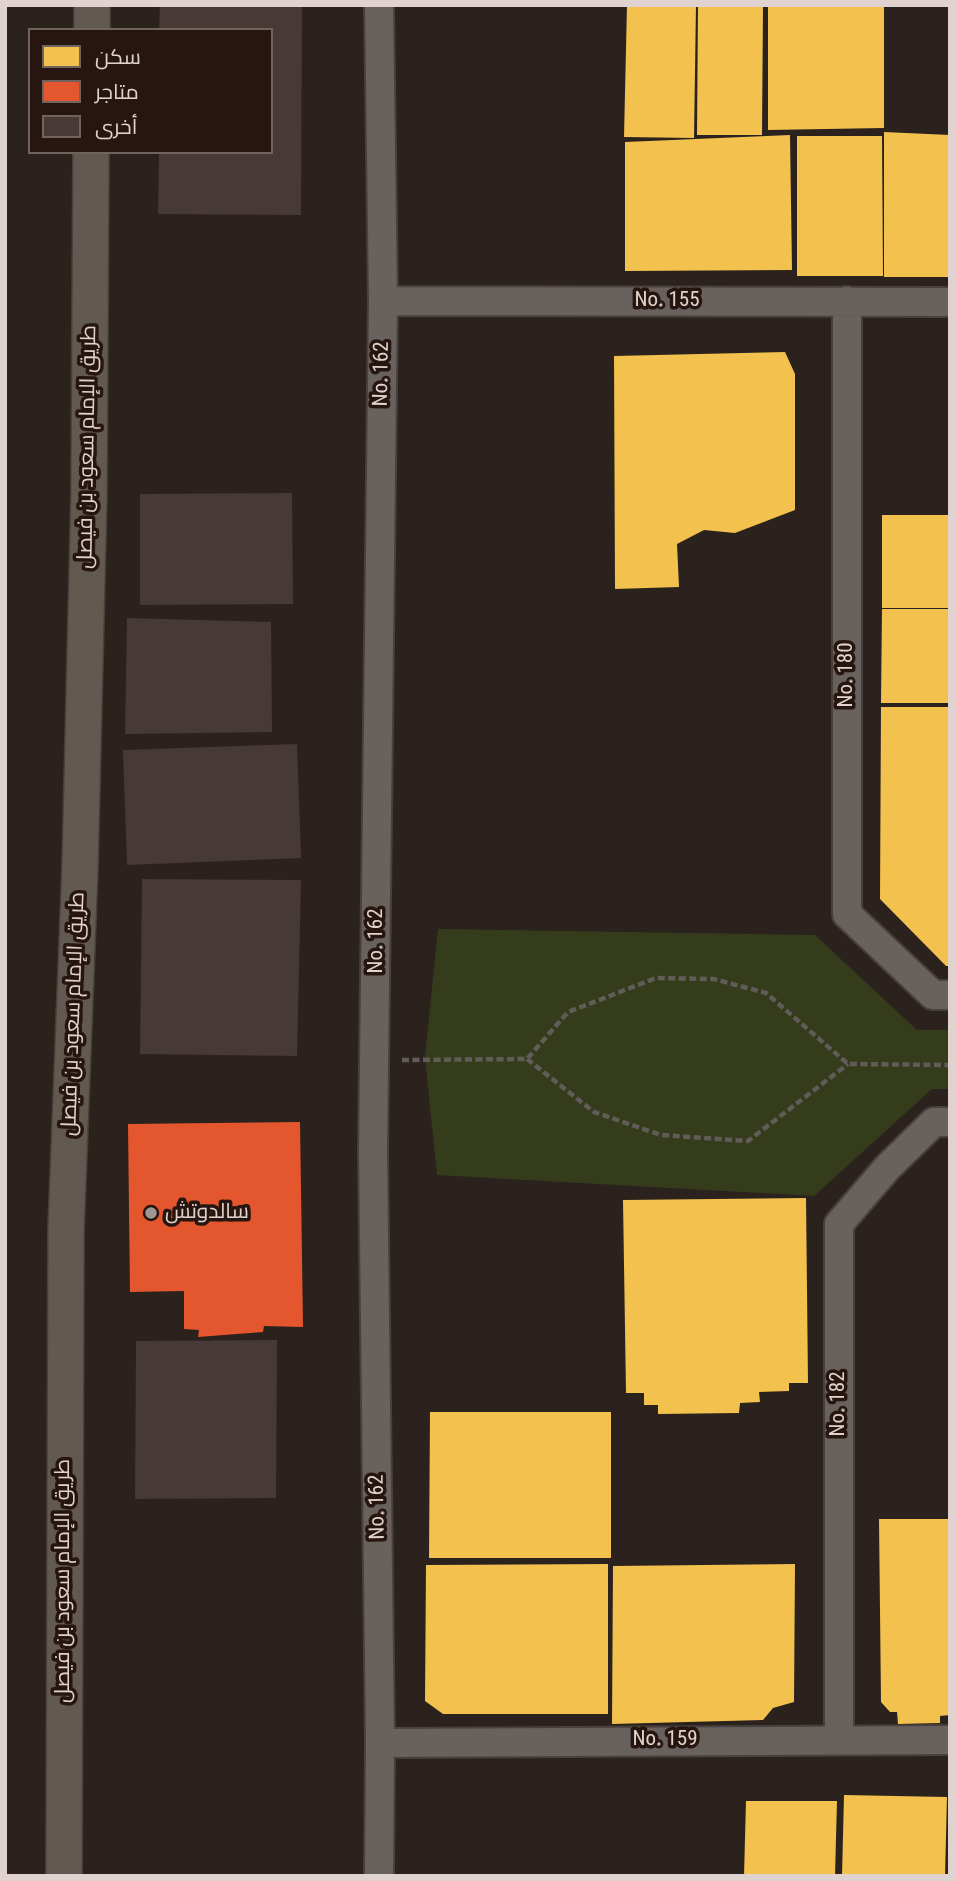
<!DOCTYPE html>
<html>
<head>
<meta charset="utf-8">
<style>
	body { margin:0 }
	#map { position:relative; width:955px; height:1881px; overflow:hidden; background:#2b221e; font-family:"Roboto Condensed",Cairo,sans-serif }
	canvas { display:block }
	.frame { position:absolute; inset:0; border:7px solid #e0d3cf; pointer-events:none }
	.legend { position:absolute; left:28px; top:28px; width:245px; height:126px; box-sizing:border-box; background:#26160f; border:2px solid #70625c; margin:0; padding:9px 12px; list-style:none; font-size:21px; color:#e0d3cf }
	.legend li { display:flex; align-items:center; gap:14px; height:35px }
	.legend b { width:35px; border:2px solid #70625c }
</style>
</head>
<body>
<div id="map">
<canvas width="955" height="1881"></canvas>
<div class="frame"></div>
<ul class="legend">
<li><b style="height:19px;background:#f2c14e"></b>سكن</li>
<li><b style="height:19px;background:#e4572e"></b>متاجر</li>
<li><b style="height:19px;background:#463936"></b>أخرى</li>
</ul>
</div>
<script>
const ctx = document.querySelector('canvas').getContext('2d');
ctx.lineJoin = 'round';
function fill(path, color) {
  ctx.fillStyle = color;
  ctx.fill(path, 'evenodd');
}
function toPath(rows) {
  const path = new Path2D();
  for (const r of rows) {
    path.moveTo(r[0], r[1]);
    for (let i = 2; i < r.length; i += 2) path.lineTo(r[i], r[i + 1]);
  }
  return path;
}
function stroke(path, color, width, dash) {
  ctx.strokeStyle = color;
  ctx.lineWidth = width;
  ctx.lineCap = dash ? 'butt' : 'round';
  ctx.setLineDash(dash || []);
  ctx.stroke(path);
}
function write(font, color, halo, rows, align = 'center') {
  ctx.font = font + ' "Roboto Condensed",Cairo,sans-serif';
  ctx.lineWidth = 7;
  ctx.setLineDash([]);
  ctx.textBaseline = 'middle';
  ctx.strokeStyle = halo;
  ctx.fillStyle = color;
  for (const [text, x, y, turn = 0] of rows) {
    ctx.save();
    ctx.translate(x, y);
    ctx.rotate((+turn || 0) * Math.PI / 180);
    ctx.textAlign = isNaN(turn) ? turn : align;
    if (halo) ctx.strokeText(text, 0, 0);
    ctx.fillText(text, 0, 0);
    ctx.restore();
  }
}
fill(toPath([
	[438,929,815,935,917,1030,950,1030,950,1089,932,1089,814,1196,437,1175,425,1057]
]), '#353c1b');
fill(toPath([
	[627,5,696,5,694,138,624,137],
	[698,5,763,5,762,135,697,135],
	[768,5,884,5,884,128,768,130],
	[884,132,950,135,950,277,884,277],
	[790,135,792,270,625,271,625,142],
	[797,136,882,136,883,276,797,276],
	[785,352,795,374,795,510,735,533,704,530,677,544,679,587,615,589,614,356],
	[882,515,950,515,950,608,882,608],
	[882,609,950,609,950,703,881,703],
	[881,707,950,707,950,966,946,966,880,899],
	[806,1198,808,1383,789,1383,789,1391,759,1392,760,1402,740,1403,739,1413,658,1414,658,1405,644,1405,644,1393,626,1393,623,1200],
	[430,1412,611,1412,611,1558,429,1558],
	[879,1519,950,1519,950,1715,940,1716,940,1723,898,1724,897,1712,890,1712,881,1702],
	[608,1564,608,1714,443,1714,425,1701,426,1565],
	[795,1564,794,1702,773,1708,763,1720,612,1724,613,1566],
	[844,1795,947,1797,945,1876,842,1876],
	[746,1801,837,1801,835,1876,744,1876]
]), '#f2c14e');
fill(toPath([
	[300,1122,303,1327,264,1326,263,1332,198,1337,199,1330,184,1329,184,1291,130,1292,128,1124]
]), '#e4572e');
fill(toPath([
	[160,5,302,5,301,215,158,214,159,152,271,152,271,30,159,30],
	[292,493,293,604,140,605,140,494],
	[127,618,271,622,272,732,125,734],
	[297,744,301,858,127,865,123,750],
	[142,879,301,880,297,1056,140,1054],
	[277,1340,276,1498,135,1499,136,1341]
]), '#463936');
const minor = toPath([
	[383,301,950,302],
	[847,301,847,914,933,995,950,995],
	[839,1739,839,1224,887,1168,934,1122,950,1122],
	[380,1743,950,1740],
	[379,1876,380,1743,373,1151,383,301,379,5]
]);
const major = toPath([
	[92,30,92,5],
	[64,1876,66,1229,80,867,89,493,91,152]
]);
stroke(minor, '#48403c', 32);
stroke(major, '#48403c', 38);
stroke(toPath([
	[527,1059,594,1112,661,1135,748,1141,848,1064],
	[402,1060,527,1059,568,1012,656,978,714,979,766,993,848,1064,950,1065]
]), '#625c59', 4.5, [7, 3.5]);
stroke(minor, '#68615e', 28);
stroke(major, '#625951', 35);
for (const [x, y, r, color] of [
	[151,1213,7,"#a19591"]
]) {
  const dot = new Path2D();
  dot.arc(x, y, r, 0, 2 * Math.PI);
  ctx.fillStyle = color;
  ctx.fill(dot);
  stroke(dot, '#26160f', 2.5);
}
write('21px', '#e0d3cf', '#26160f', [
	["No. 155",667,301],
	["No. 162",382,374,-89],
	["طريق الإمام سعود بن فيصل",88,447,-89],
	["No. 180",847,675,-90],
	["No. 162",377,941,-90],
	["طريق الإمام سعود بن فيصل",74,1014,-88],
	["No. 182",839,1404,-90],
	["No. 162",378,1507,-91],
	["طريق الإمام سعود بن فيصل",64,1581,-90],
	["No. 159",665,1740]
]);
write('21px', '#e0d3cf', '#26160f', [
	["سالدوتش",165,1213]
], 'left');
</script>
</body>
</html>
